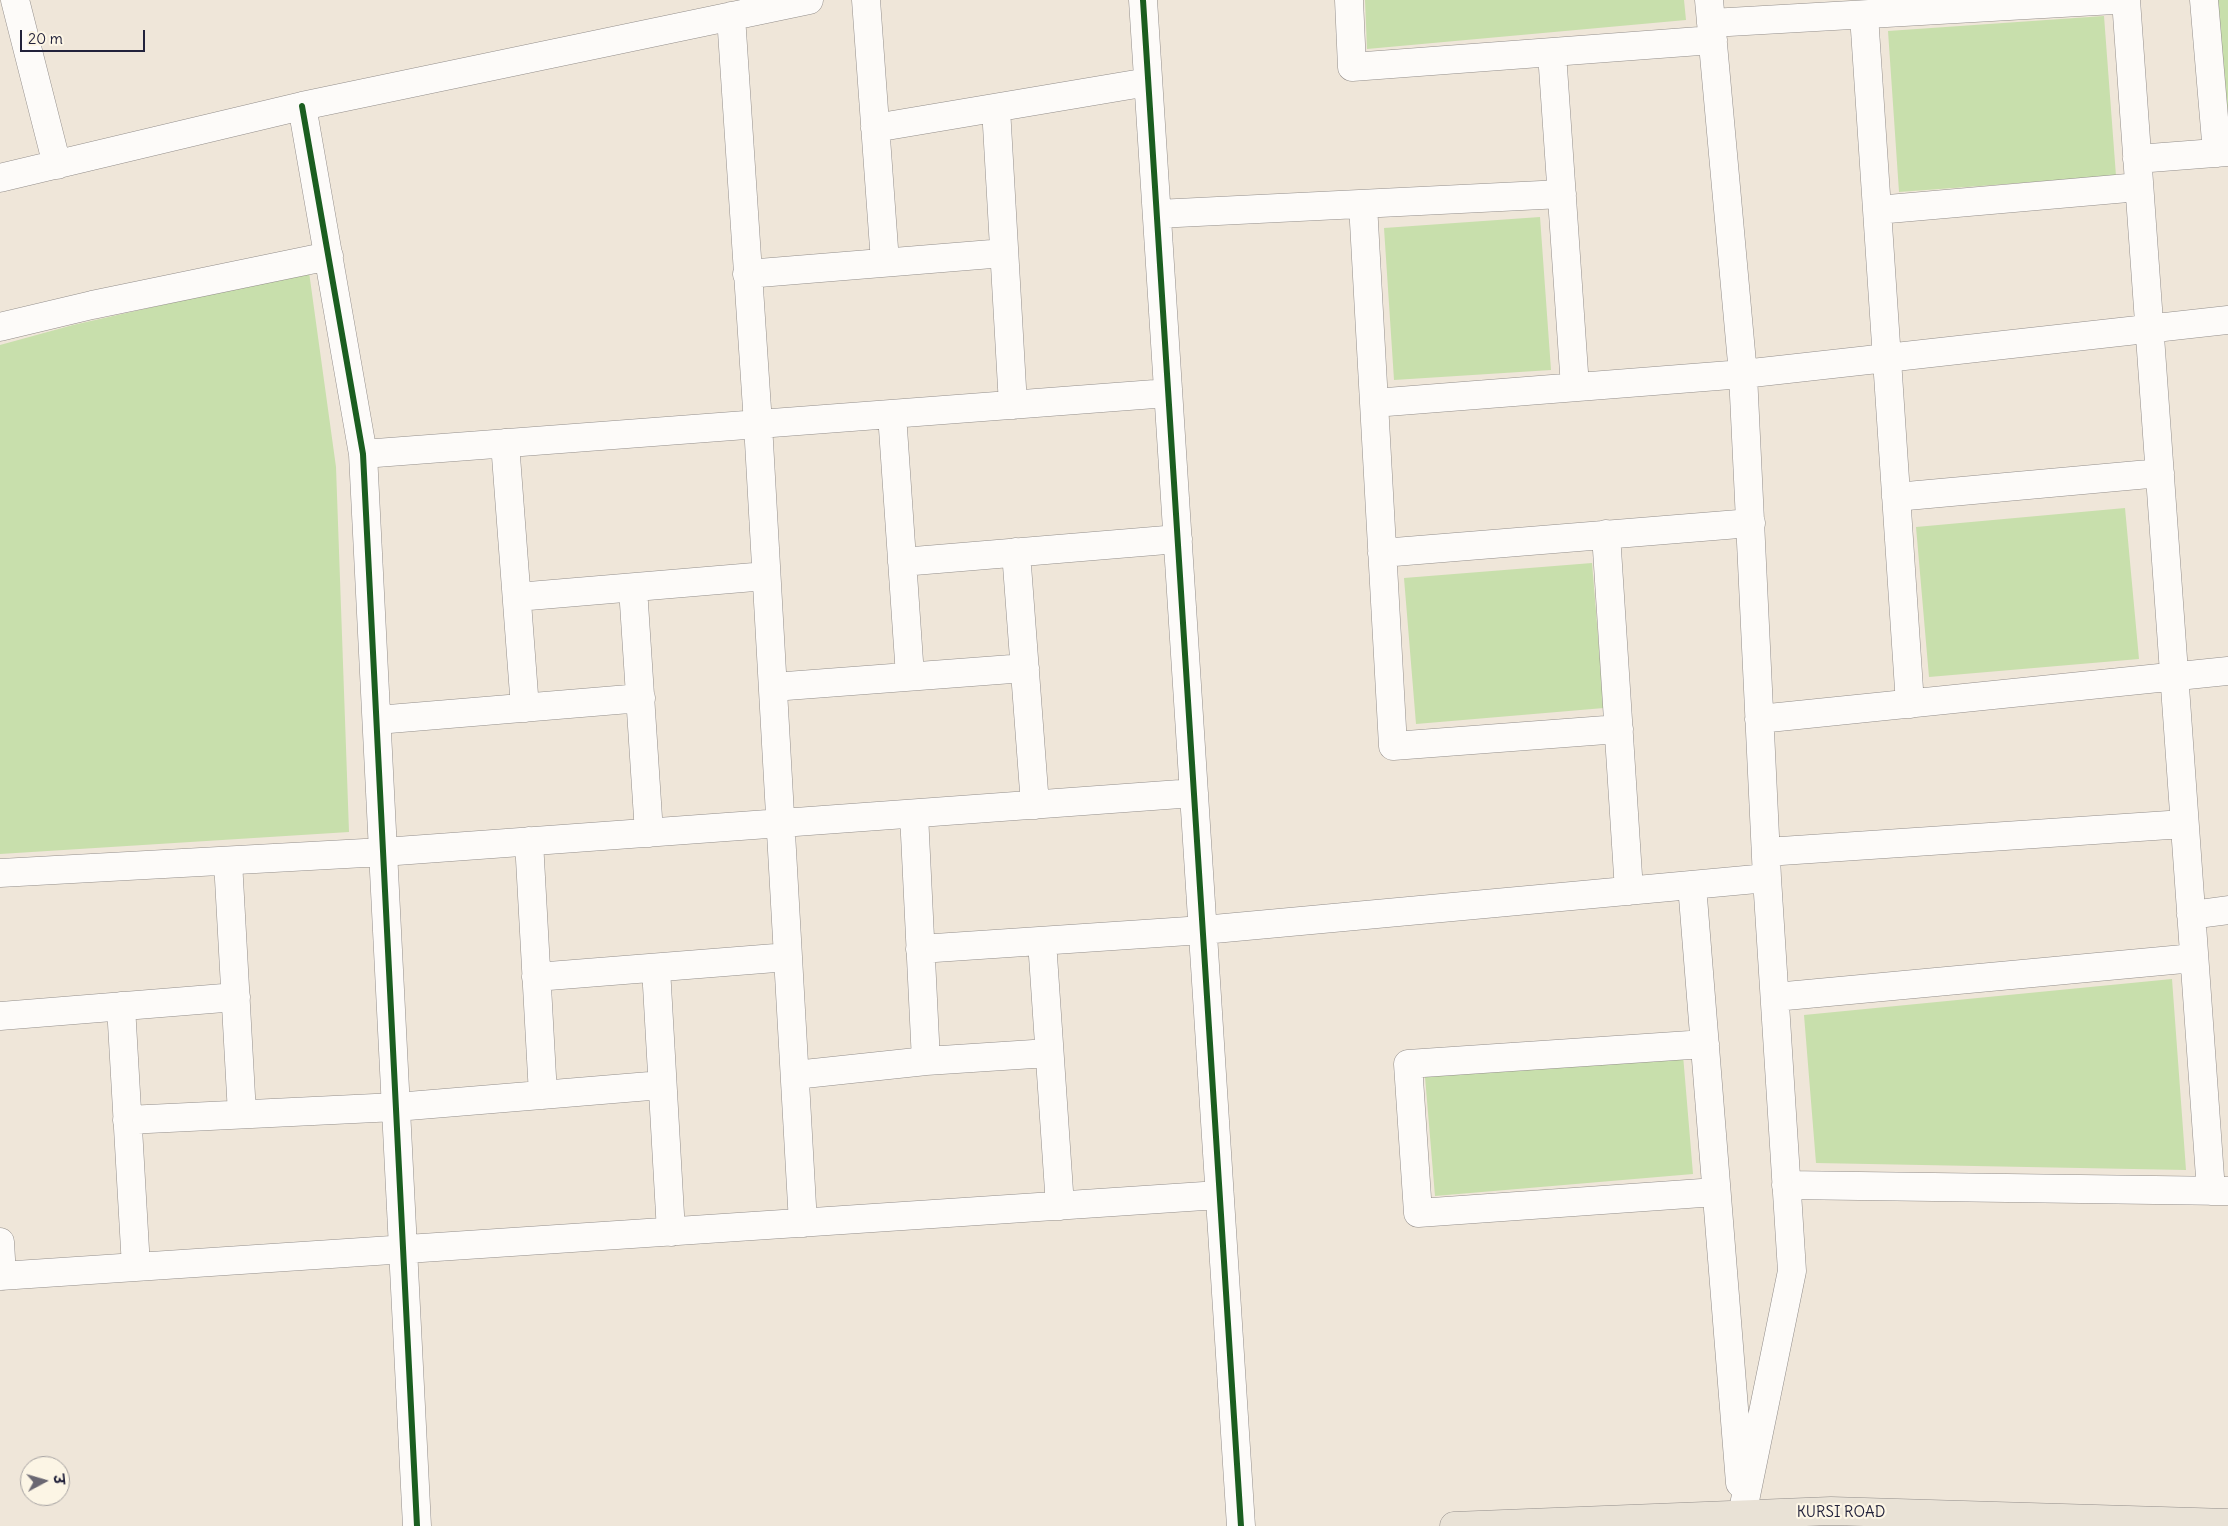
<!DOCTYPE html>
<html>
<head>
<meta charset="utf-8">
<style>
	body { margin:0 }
	#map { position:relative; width:2228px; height:1526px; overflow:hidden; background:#efe6d9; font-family:Delius,"Playpen Sans Deva",sans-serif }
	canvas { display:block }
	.north { position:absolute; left:20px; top:1456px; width:50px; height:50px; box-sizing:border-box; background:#fcf5e5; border:1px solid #a5a1a1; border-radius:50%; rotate:84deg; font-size:14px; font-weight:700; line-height:20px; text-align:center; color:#22223b }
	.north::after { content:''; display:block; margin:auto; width:18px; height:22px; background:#6a6772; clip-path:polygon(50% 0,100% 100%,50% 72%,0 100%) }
	.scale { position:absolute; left:20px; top:30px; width:125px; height:22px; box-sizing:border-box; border:2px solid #22223b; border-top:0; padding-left:6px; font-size:15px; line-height:18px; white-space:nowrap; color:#22223b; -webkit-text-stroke:4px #fcf5e5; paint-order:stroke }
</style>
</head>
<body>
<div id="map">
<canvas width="2228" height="1526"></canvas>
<div class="north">उ</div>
<div class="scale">20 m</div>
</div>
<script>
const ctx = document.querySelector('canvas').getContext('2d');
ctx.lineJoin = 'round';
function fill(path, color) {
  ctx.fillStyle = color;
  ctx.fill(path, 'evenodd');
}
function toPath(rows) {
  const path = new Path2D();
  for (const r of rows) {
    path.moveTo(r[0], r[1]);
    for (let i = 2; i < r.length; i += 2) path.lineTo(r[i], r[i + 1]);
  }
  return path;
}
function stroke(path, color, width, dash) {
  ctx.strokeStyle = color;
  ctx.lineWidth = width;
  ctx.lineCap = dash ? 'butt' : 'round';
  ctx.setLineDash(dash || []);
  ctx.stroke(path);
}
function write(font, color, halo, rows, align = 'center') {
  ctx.font = font + ' Delius,sans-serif';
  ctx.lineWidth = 4.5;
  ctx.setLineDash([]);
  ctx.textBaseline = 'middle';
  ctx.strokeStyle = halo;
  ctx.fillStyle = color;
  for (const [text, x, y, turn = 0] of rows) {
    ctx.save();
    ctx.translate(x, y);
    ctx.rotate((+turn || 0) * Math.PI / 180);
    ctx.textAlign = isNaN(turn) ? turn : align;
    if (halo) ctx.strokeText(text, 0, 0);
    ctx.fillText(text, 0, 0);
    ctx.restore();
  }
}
fill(toPath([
	[1365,0,1684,0,1686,20,1367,49],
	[2216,0,2228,0,2228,137],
	[2104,16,2116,176,1899,192,1888,31],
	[1540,217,1551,370,1394,380,1384,228],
	[309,272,336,467,349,832,0,854,0,345,73,325],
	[2125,508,2139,659,1929,677,1916,527],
	[1592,563,1604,708,1416,724,1404,578],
	[2172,979,2186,1170,1816,1163,1804,1015],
	[1683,1055,1693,1174,1435,1196,1425,1077]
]), '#c8dfac');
const minor = toPath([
	[15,0,57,165],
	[866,0,885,262],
	[1143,0,1241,1526],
	[1349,0,1352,67,1713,40],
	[1709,0,1743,374,1767,878,1792,1271,1742,1515],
	[2126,0,2211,1191],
	[2204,0,2217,153],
	[1864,15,1910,704],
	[731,16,758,424,803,1223],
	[1711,23,2114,0],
	[1552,53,1575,387],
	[302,106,363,454,417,1526],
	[996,108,1013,405],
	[875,128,1148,82],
	[2137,159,2228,152],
	[0,178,302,106,809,0],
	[1363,204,1393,746,1619,729],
	[1877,210,2139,187],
	[1157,214,1562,194],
	[747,274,1004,253],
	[0,327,92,305,329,256],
	[1374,403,1743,374,2228,320],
	[892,414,910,676],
	[505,443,525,708],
	[363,454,1168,393],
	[1896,497,2160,473],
	[1606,534,1629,891],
	[1016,552,1035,805],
	[1382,553,1751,523],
	[902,562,1178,539],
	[633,588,649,833],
	[517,597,766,576],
	[773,687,1025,668],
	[1759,719,2228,671],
	[377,720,641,698],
	[914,814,926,1061],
	[529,841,543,1095],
	[1766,852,2184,824],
	[228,861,242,1114],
	[0,873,383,852,1194,793],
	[1692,885,1740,1483],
	[2191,915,2228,910],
	[1042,941,1060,1206],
	[920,949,1203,930,1767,878],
	[656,968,671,1232],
	[536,977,788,957],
	[1775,997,2194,958],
	[121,1006,136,1267],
	[0,1016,236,997],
	[1705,1044,1408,1064,1418,1213,1716,1192],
	[795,1075,926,1061,1049,1053],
	[127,1120,396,1107,662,1085],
	[1786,1185,2228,1191],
	[0,1242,2,1276],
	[0,1276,1219,1195]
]);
const major = toPath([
	[1454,1526,1831,1511,2228,1523]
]);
stroke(minor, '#938e8b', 29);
stroke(major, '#938e8b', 29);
stroke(minor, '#fdfbf9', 28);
stroke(major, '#e9e2d6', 28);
stroke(toPath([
	[1143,0,1241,1526],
	[302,106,363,454,417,1526]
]), '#1b5e20', 6);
write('15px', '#22223b', '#fcf5e5', [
	["KURSI ROAD",1841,1513]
]);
</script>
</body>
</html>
